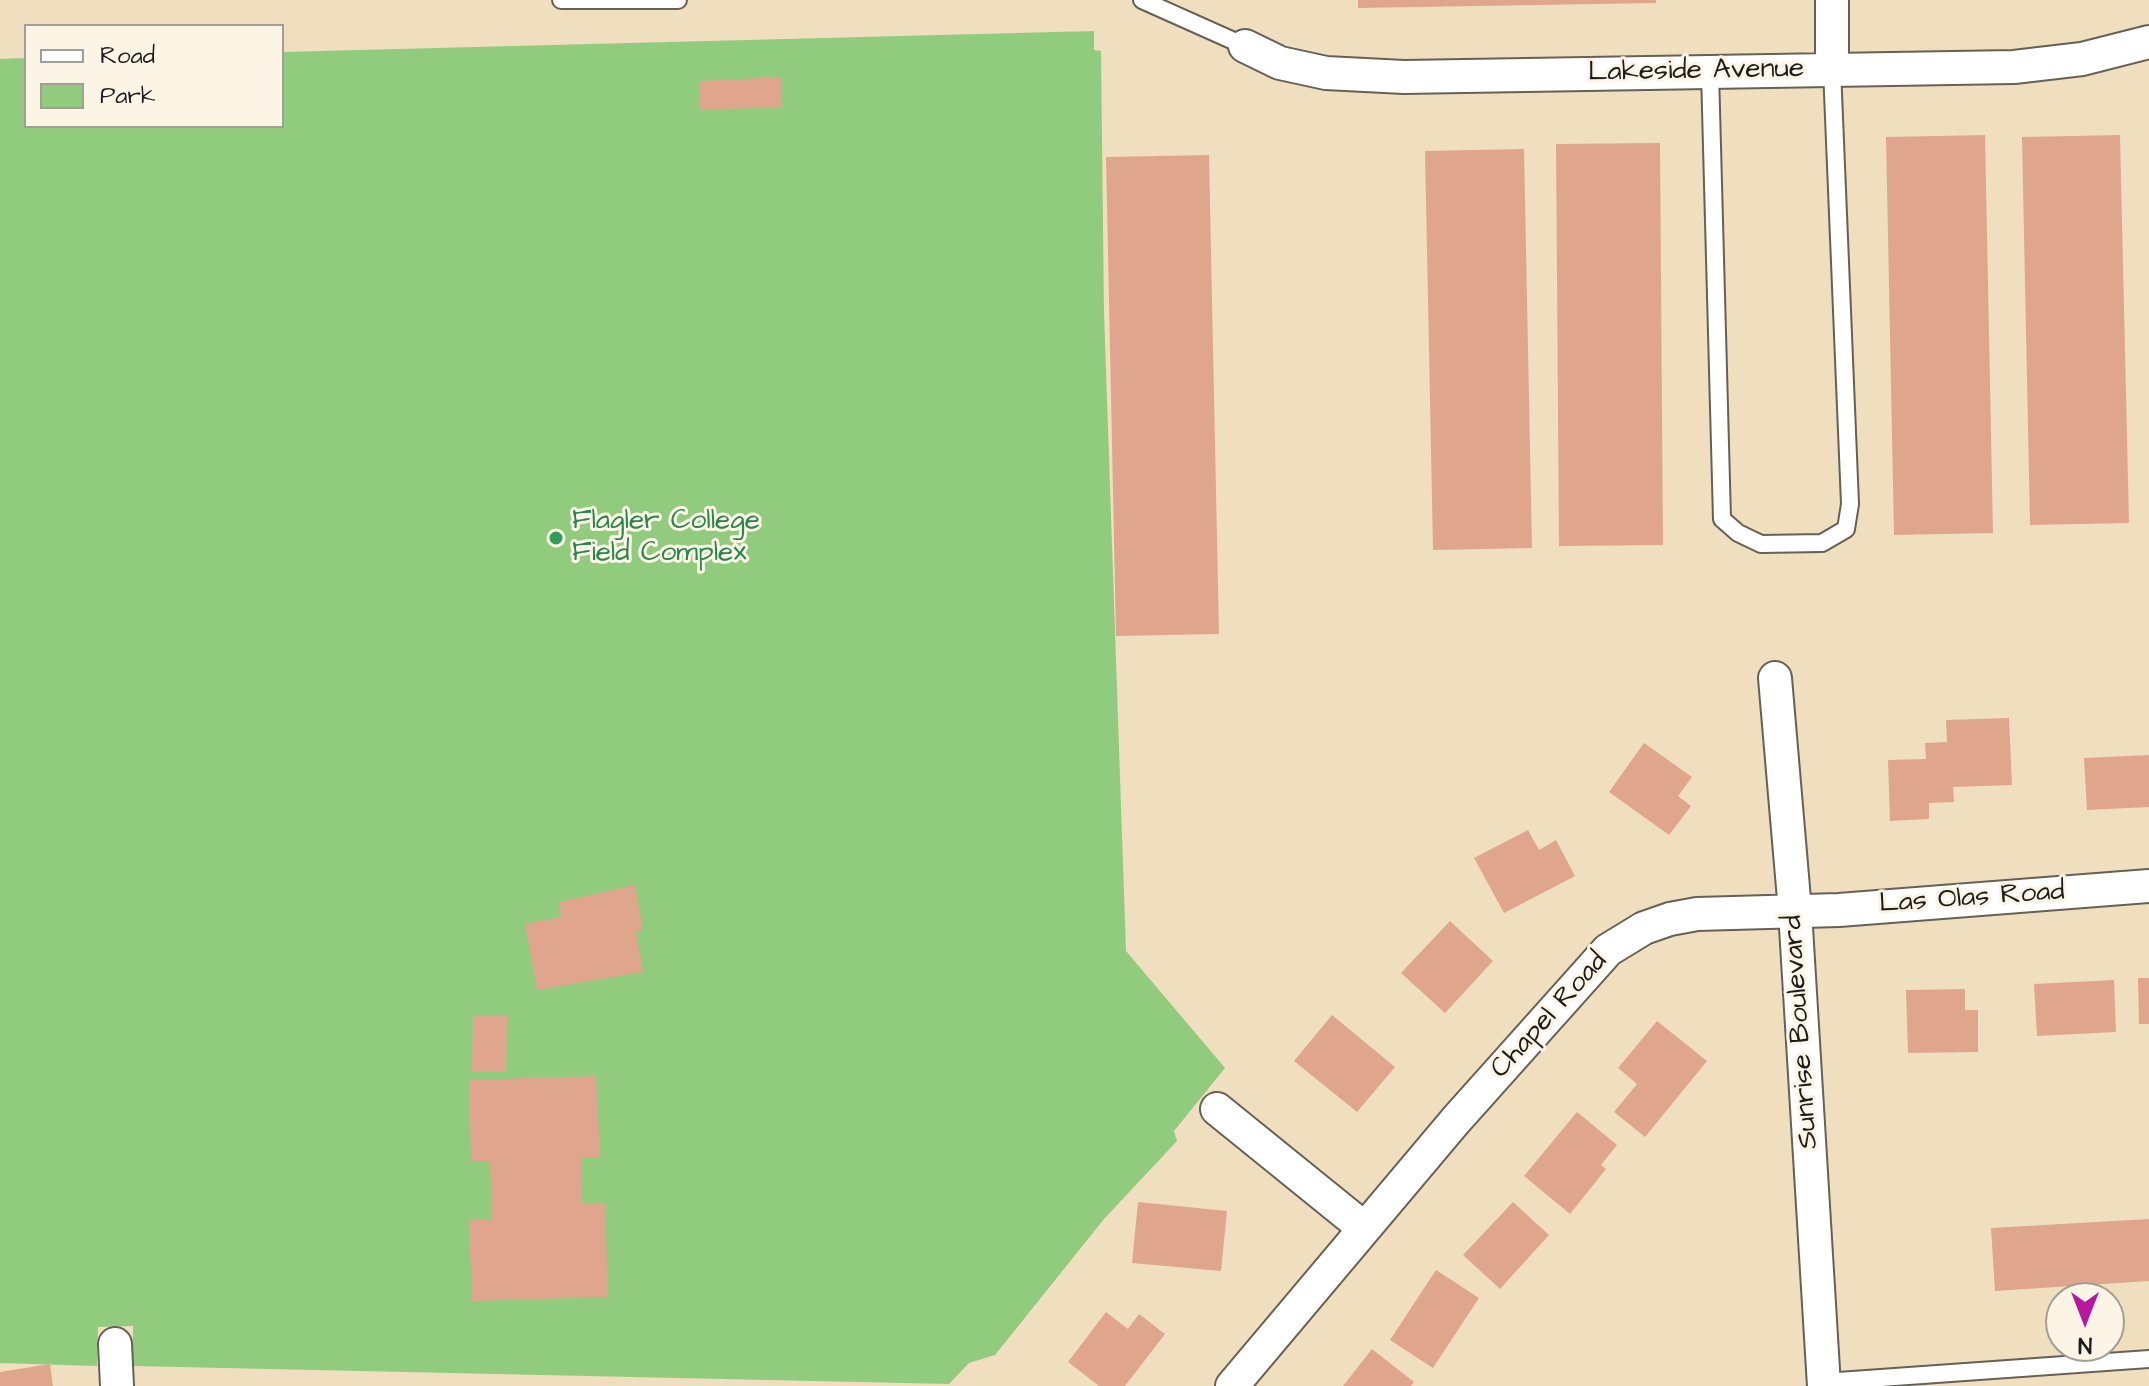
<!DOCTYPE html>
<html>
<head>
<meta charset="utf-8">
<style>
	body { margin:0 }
	#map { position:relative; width:2149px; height:1386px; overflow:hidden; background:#f0dfbe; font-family:"Architects Daughter",sans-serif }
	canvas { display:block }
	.legend { position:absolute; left:24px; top:24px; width:260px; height:104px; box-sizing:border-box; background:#fcf5e5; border:2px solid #a29e95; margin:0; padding:10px 14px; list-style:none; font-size:24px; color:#1c1c1c }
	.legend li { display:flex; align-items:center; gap:16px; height:40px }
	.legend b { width:40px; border:2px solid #a29e95 }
	.north { position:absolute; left:2045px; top:1282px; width:80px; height:80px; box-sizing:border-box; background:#fcf5e5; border:2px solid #a29e95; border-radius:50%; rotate:180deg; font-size:22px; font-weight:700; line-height:32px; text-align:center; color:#1c1c1c }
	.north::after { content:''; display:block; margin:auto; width:28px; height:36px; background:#b5179e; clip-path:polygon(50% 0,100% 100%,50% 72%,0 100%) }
</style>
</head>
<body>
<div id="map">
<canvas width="2149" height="1386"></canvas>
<ul class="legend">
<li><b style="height:10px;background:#fff"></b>Road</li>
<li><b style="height:22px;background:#91cb7e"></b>Park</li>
</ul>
<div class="north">N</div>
</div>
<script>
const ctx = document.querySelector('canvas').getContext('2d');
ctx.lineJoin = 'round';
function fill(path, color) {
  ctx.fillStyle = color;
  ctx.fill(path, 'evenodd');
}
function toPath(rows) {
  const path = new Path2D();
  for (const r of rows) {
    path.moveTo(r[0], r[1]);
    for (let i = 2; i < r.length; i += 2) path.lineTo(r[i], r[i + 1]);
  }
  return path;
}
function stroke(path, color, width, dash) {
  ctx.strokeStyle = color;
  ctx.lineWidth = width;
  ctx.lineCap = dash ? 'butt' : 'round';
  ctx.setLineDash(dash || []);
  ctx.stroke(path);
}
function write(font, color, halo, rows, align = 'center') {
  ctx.font = font + ' "Architects Daughter",sans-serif';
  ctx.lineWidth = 6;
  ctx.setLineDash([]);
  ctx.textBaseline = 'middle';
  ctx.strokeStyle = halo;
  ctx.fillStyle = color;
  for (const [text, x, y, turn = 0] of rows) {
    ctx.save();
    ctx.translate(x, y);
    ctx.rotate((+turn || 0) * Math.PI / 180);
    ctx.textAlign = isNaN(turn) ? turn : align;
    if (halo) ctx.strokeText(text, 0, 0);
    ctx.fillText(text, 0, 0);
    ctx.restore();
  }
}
fill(toPath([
	[1094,31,1094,50,1101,51,1104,312,1126,951,1225,1068,1174,1131,1177,1141,1104,1219,995,1355,969,1363,949,1384,133,1366,133,1326,98,1327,97,1366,0,1363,0,59,26,58,26,126,282,126,282,52]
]), '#91cb7e');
fill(toPath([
	[1358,0,1656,0,1656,3,1358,8],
	[781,77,782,107,700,110,699,81],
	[1985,135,1993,533,1894,535,1886,137],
	[2120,135,2129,523,2030,525,2022,137],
	[1660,143,1663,545,1559,546,1556,144],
	[1524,149,1532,548,1433,550,1425,151],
	[1209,155,1219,634,1116,636,1106,157],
	[2009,718,2012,785,1953,787,1954,802,1929,803,1929,819,1890,821,1888,760,1926,759,1925,743,1947,742,1946,720],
	[1644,743,1692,777,1678,796,1691,806,1669,835,1609,792],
	[2149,755,2149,807,2087,810,2084,758],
	[1528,830,1539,850,1556,840,1575,876,1504,913,1474,858],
	[635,885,643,930,636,931,643,972,537,990,525,924,561,917,559,902],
	[1450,921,1493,961,1445,1013,1401,973],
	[2138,978,2149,978,2149,1024,2139,1024],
	[2114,980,2116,1032,2037,1036,2034,984],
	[1965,989,1965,1010,1978,1010,1978,1052,1908,1053,1906,990],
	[473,1015,507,1016,506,1072,472,1072],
	[1332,1015,1395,1067,1357,1112,1294,1061],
	[1657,1021,1707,1061,1645,1137,1614,1112,1637,1084,1618,1068],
	[596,1076,600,1157,581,1157,582,1204,605,1204,608,1297,472,1301,469,1220,492,1220,490,1161,471,1161,469,1080],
	[1577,1112,1617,1145,1601,1165,1606,1169,1570,1214,1524,1176],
	[1138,1202,1227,1211,1221,1271,1132,1263],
	[1513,1202,1549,1235,1500,1289,1463,1255],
	[2149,1219,2149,1281,1995,1291,1991,1228],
	[1436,1270,1479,1298,1433,1368,1390,1340],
	[1106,1312,1128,1329,1139,1314,1165,1334,1125,1386,1099,1386,1068,1362],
	[1372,1349,1414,1382,1411,1386,1343,1386],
	[50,1364,53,1386,0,1386,0,1372]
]), '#e0a58d');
const service = toPath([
	[561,0,678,0],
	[1142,0,1245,46],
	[1710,72,1722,519,1738,533,1761,544,1822,543,1846,529,1850,504,1832,69],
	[1824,1382,2149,1359]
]);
const minor = toPath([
	[1832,0,1832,69],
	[1245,46,1280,63,1326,73,1404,77,2014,67,2082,59,2149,42],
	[1775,678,1795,911,1824,1386],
	[1217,1109,1364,1228],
	[115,1344,117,1386],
	[1232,1386,1456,1120,1608,950,1644,928,1670,919,1697,914,1839,910,2149,886]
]);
stroke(service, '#666055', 20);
stroke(minor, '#666055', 36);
stroke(service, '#fff', 16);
stroke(minor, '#fff', 32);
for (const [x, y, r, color] of [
	[556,538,8,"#2e9e5b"]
]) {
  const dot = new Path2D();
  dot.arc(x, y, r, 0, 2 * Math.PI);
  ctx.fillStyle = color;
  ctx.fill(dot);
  stroke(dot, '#fcf5e5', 3);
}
write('28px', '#1c1c1c', '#fcf5e5', [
	["Lakeside Avenue",1696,72,-1],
	["Las Olas Road",1972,899,-4],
	["Chapel Road",1550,1016,-48],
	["Sunrise Boulevard",1802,1032,-94]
]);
write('28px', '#27864d', '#fcf5e5', [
	["Flagler College",572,522],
	["Field Complex",572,554]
], 'left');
</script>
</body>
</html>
